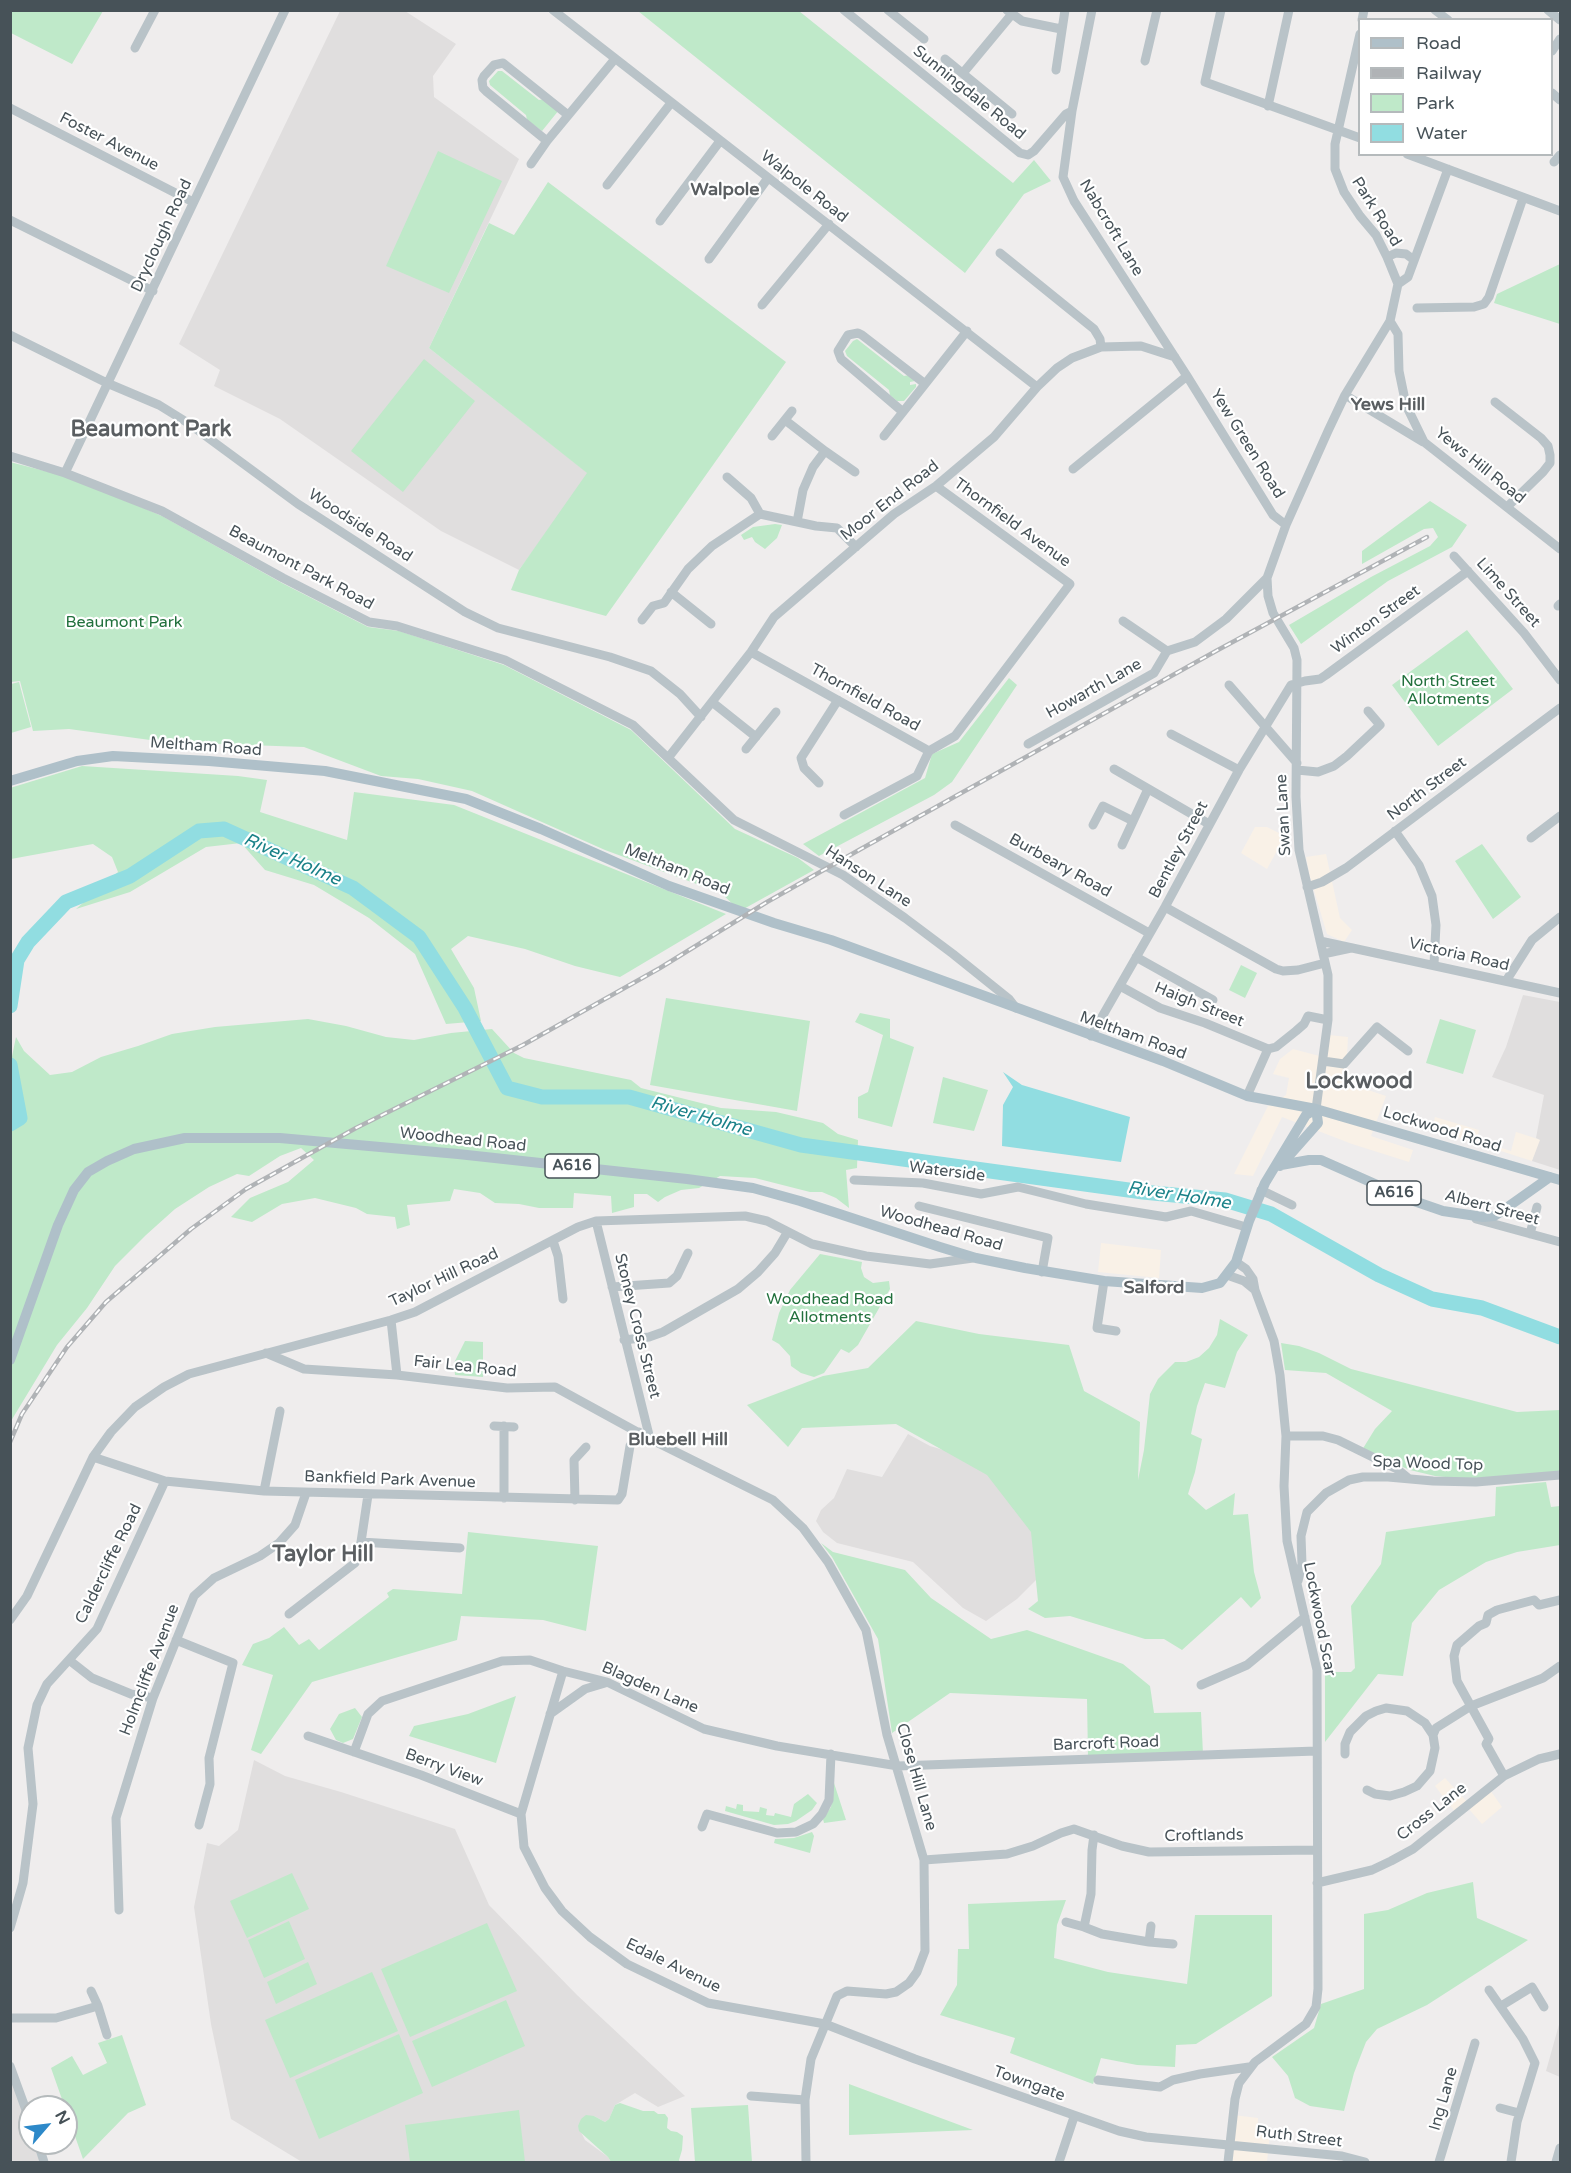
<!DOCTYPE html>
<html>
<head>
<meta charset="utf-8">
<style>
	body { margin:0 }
	#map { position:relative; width:1571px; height:2173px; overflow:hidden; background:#efeded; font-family:"Varela Round",sans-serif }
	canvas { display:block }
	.frame { position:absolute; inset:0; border:12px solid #475258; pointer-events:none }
	.legend { position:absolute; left:1358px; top:18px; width:195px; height:138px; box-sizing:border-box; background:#fff; border:2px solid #b5babc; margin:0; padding:8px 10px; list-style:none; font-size:18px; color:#475258 }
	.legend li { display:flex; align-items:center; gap:12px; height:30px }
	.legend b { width:30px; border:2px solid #b5babc }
	.north { position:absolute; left:18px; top:2095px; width:60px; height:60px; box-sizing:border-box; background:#fff; border:2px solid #b5babc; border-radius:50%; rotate:62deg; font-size:16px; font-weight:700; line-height:24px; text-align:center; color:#475258 }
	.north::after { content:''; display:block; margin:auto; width:21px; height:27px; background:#2d89c9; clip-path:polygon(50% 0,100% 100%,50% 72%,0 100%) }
</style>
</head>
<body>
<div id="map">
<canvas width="1571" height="2173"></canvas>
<div class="frame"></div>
<ul class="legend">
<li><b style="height:8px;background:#afc0c9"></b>Road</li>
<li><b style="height:8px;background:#b0b3b6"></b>Railway</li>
<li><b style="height:16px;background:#bfe9c9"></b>Park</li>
<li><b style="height:16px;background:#91dde1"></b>Water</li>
</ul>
<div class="north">N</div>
</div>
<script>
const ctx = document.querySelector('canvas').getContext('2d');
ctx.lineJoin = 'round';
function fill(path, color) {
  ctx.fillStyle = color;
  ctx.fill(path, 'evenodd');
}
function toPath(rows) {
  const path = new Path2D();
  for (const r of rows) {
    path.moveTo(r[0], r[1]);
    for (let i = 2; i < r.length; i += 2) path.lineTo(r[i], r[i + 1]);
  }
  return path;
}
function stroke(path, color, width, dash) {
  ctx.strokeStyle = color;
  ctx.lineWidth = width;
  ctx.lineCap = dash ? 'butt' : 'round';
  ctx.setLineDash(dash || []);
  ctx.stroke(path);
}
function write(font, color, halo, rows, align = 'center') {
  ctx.font = font + ' "Varela Round",sans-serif';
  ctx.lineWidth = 4.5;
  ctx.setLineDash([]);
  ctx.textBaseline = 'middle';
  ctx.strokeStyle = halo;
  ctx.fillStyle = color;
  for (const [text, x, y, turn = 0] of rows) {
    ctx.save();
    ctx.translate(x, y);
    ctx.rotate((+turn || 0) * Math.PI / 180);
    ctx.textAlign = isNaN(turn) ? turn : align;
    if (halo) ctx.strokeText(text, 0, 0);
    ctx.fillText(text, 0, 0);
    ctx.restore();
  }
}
fill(toPath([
	[1255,827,1267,827,1285,836,1267,869,1241,853],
	[1326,854,1340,918,1352,930,1344,942,1327,934,1310,877,1306,857],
	[1329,1035,1348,1037,1346,1075,1362,1088,1386,1096,1371,1136,1413,1150,1409,1162,1352,1144,1282,1117,1253,1176,1234,1174,1268,1106,1286,1095,1289,1078,1273,1074,1280,1059,1293,1049,1327,1058],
	[1435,1117,1479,1130,1477,1140,1511,1151,1516,1132,1541,1140,1532,1161,1432,1129],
	[1101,1243,1161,1250,1159,1278,1098,1272],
	[1445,1778,1470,1805,1490,1790,1502,1807,1482,1824,1468,1808,1459,1817,1435,1786],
	[1233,2115,1258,2118,1258,2131,1270,2133,1267,2162,1228,2162]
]), '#f9f1e7');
fill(toPath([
	[340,11,405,11,456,44,433,76,434,97,519,159,429,348,589,474,519,570,441,531,280,419,214,386,220,370,179,344],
	[1523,995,1560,1002,1560,1170,1532,1161,1540,1140,1536,1138,1544,1095,1492,1077,1506,1047],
	[908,1434,930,1446,977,1460,1056,1560,1017,1599,986,1621,963,1608,913,1562,837,1543,823,1532,816,1521,821,1510,834,1498,847,1469,882,1477],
	[254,1760,285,1776,341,1792,455,1829,489,1905,577,1995,685,2096,658,2107,635,2093,615,2105,609,2119,605,2122,594,2116,578,2126,585,2140,608,2157,611,2162,302,2162,231,2119,211,2024,194,1907,207,1843,219,1846,238,1830],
	[1560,2021,1560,2077,1546,2071],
	[10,2074,30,2128,30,2143,35,2143,42,2162,11,2162]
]), '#e0dede');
fill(toPath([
	[10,11,11,10,103,11,72,64,11,33],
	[638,11,799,11,1013,183,1034,160,1051,181,1024,194,965,273],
	[498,71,502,71,539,100,544,99,559,110,542,131,527,120,526,115,490,85,489,81],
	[438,151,502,181,449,293,386,266],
	[548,182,786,362,606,616,511,590,519,570,587,473,429,348,489,223,514,235],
	[1560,264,1560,324,1494,303,1497,294],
	[857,339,904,376,909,375,915,381,910,382,910,385,916,384,916,387,904,401,897,401,890,395,889,390,847,356,845,351,853,341],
	[424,359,475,401,403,492,351,451],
	[10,462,76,479,162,516,282,583,368,627,399,631,504,665,631,730,735,829,798,858,814,870,740,911,721,893,605,850,472,791,418,779,381,776,304,747,165,742,69,729,33,731,20,681,11,682],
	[1430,501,1467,525,1452,547,1388,581,1301,644,1289,625,1371,577,1430,546,1438,537,1433,528,1424,529,1362,564,1362,551],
	[775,524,782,525,777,538,765,549,755,542,752,537,744,540,741,535,753,527],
	[1467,630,1513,689,1438,746,1392,685],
	[1009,678,1017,685,952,782,934,795,819,856,803,844,925,778,932,754,959,742],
	[19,682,31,727,11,733,11,684],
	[82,766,238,776,267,780,260,812,347,840,354,792,454,805,726,914,620,977,575,966,525,949,468,936,451,949,474,988,481,1021,446,1024,415,954,369,918,314,885,265,870,241,843,206,847,130,892,76,909,118,872,112,857,93,844,11,859,10,788],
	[1482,844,1521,897,1493,919,1455,861],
	[1241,965,1257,973,1245,998,1229,990],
	[666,998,810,1021,797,1111,650,1085],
	[860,1013,890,1019,890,1038,914,1047,892,1127,858,1118,858,1097,868,1092,883,1035,855,1022],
	[308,1019,346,1026,386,1037,414,1040,451,1033,492,1029,514,1053,524,1058,631,1080,641,1088,721,1108,776,1112,823,1123,838,1134,858,1140,857,1168,846,1170,849,1208,836,1198,822,1192,810,1192,755,1178,720,1176,699,1188,681,1190,665,1197,658,1202,647,1194,634,1194,634,1207,612,1213,611,1196,574,1193,573,1208,539,1208,519,1204,495,1203,480,1193,454,1189,450,1201,407,1205,410,1225,397,1229,395,1217,367,1214,356,1208,315,1198,282,1204,252,1222,231,1217,250,1198,288,1182,314,1160,301,1148,280,1156,249,1176,237,1174,209,1187,175,1209,146,1235,115,1266,87,1308,57,1345,11,1421,10,1066,16,1037,24,1051,50,1075,72,1072,101,1057,138,1046,172,1034,215,1027],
	[1440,1019,1476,1030,1463,1074,1426,1063],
	[943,1077,988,1090,974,1131,933,1123],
	[820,1254,862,1262,861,1268,864,1277,873,1283,889,1281,890,1289,858,1345,849,1353,841,1349,824,1373,814,1377,801,1373,791,1366,790,1356,779,1344,772,1340,779,1313,790,1290],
	[1220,1319,1248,1335,1237,1352,1225,1388,1205,1383,1197,1406,1191,1434,1202,1439,1195,1472,1188,1494,1206,1510,1235,1493,1233,1515,1248,1514,1254,1572,1261,1598,1251,1608,1241,1597,1182,1650,1164,1639,1145,1639,1070,1616,1045,1618,1028,1609,1038,1601,1031,1532,987,1475,896,1424,802,1428,788,1447,747,1405,823,1376,868,1368,916,1321,979,1334,1069,1345,1084,1391,1140,1422,1138,1480,1144,1450,1150,1394,1158,1379,1175,1362,1186,1362,1199,1357,1209,1348,1217,1335],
	[465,1341,483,1342,483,1377,455,1375,454,1363],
	[1281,1343,1299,1346,1319,1353,1351,1369,1517,1412,1560,1410,1560,1474,1467,1479,1435,1476,1410,1470,1362,1450,1375,1429,1392,1411,1326,1373,1285,1370],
	[1546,1482,1551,1507,1560,1506,1560,1545,1517,1552,1486,1562,1439,1590,1412,1623,1403,1676,1378,1674,1325,1742,1325,1672,1351,1672,1355,1668,1351,1606,1381,1564,1386,1532,1495,1516,1496,1487],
	[468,1532,598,1546,586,1631,543,1620,461,1616,457,1640,312,1682,261,1754,251,1750,273,1675,242,1665,253,1644,269,1638,284,1627,299,1645,309,1639,319,1650,389,1597,387,1593,393,1589,462,1594],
	[821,1543,833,1552,905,1570,931,1598,991,1639,1027,1630,1123,1664,1150,1686,1154,1713,1201,1712,1203,1754,1088,1757,1087,1699,950,1693,892,1733,878,1639,832,1557],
	[516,1696,496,1763,409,1736,414,1726,468,1714],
	[355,1708,362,1717,353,1739,343,1743,336,1740,330,1729,339,1714],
	[834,1783,846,1820,824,1823,823,1819,831,1807],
	[808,1794,817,1803,812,1810,796,1821,788,1824,774,1825,725,1811,726,1806,736,1809,737,1804,743,1805,743,1811,759,1812,760,1807,767,1809,766,1815,774,1816,775,1813,791,1817,794,1804],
	[812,1832,814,1836,810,1853,774,1843,775,1839,794,1838],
	[292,1873,309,1909,247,1938,230,1901],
	[1473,1882,1477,1918,1528,1940,1427,2005,1377,2029,1366,2042,1354,2073,1344,2111,1310,2106,1295,2098,1288,2076,1272,2057,1314,2028,1321,2004,1364,1989,1364,1914,1388,1910,1427,1893],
	[1066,1900,1057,1925,1054,1958,1108,1972,1187,1984,1195,1915,1272,1915,1272,1996,1196,2044,1176,2045,1175,2067,1137,2065,1101,2058,1093,2084,1010,2053,1015,2038,940,2015,957,1985,958,1949,969,1949,968,1904],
	[289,1921,305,1959,264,1978,248,1940],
	[487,1923,517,1991,410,2037,381,1969],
	[308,1962,317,1984,276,2004,267,1982],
	[372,1972,398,2031,290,2078,265,2020],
	[506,2000,525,2046,432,2087,412,2041],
	[399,2034,423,2093,319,2139,295,2080],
	[122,2035,146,2105,128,2113,83,2159,51,2068,72,2056,83,2075,107,2063,98,2043],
	[849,2084,973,2130,849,2135],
	[620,2103,643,2111,654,2111,658,2114,665,2114,668,2118,667,2128,671,2131,677,2132,683,2136,682,2150,679,2160,680,2162,611,2162,608,2157,579,2131,578,2126,581,2119,586,2115,594,2116,605,2122,609,2119,615,2105],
	[748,2105,752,2162,695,2162,691,2108],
	[519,2110,525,2162,410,2162,405,2125]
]), '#bfe9c9');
fill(toPath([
	[1003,1072,1022,1085,1130,1117,1121,1162,1002,1146,1003,1105,1013,1087]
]), '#91dde1');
stroke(toPath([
	[10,1006,17,960,28,942,66,902,130,876,199,831,224,829,353,888,419,937,465,1008,507,1088,542,1097,629,1097,801,1145,1143,1192,1225,1200,1271,1214,1379,1275,1432,1299,1482,1308,1560,1337],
	[10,1065,20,1118,10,1124]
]), '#91dde1', 15);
stroke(toPath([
	[553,10,1037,387],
	[844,10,1020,153,1028,155,1034,151,1066,114,1072,111],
	[888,10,924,39],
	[1007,10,1022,21,1061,29],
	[1092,10,1072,111,1063,177,1074,201,1187,376,1273,515,1286,525],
	[1221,10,1205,82,1360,138],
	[1435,10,1448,20],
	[1548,10,1560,20],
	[1362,20,1364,10],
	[135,48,155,10],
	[1552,51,1560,39],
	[945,59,1012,114],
	[1145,61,1157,10],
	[1056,70,1065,10],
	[963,73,1012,14],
	[1552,93,1560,100],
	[1268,106,1289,10],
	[10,108,193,202],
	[547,141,487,92,483,88,482,80,484,76,494,65,503,63,568,115],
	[1407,154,1560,211],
	[1554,162,1560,155],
	[531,164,547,141,614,60],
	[607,185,671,103],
	[10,220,153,291],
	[660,221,720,141],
	[1000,253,1094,329,1100,339,1101,347],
	[1387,257,1396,253,1406,254,1414,260],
	[709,259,768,178],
	[1398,284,1408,277,1448,169],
	[762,305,829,224],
	[1417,308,1474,307,1484,304,1489,297,1523,198],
	[1390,321,1398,334,1399,371,1406,405,1424,442,1560,549],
	[10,335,107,383,159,405,188,423,298,504,465,612,498,628,610,657,651,671,680,694,701,717],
	[1345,395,1423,442],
	[1495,402,1541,438,1548,446,1550,455,1550,463,1543,472,1507,507],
	[903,412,841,359,838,351,848,335,858,333,862,335,924,383],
	[785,420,825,451,813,467,803,490,797,522],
	[772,436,792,411],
	[884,436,967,331],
	[825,451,855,472],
	[10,456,65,473,162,511,283,578,369,622,397,626,505,660,633,725,734,820,843,875,905,918,953,954,1009,999,1016,1008],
	[1073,469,1187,376],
	[65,473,285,10],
	[727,477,751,498,760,514],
	[1454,556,1524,633,1560,680],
	[671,592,711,624],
	[1558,606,1560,604],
	[642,620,653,606,664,603,688,569,712,546,760,514,816,526,837,528,856,547],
	[1123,621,1167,651,1195,642,1226,619,1267,578],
	[751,652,929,751,955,736,1070,584,936,486],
	[1229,685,1297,763],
	[712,702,756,737],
	[1171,734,1239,770],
	[1028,744,1154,673,1167,651],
	[746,749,776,712],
	[668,758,751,652,774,617,894,514,936,486,994,437,1037,387,1057,368,1072,358,1101,347,1141,346,1175,357],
	[1114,769,1209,824],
	[1297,770,1318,772,1334,766,1347,756,1380,725,1368,711],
	[819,783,804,768,801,758,838,700],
	[844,815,917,776,929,751],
	[955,825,1149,933],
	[1093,825,1103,806,1133,821],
	[1395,831,1419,865,1432,896,1436,925,1434,964],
	[1531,838,1560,816],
	[1122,845,1148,789],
	[1307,887,1322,882,1346,868,1560,708],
	[1165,907,1276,969,1283,971,1298,970,1325,963],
	[1320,941,1560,993],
	[1323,954,1351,948],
	[1136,957,1213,1000],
	[1506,981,1532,940,1560,917],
	[1120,986,1160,1008,1205,1023,1268,1049],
	[1091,1036,1165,907,1239,770,1291,685,1305,681,1320,679,1326,675,1468,571],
	[1323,1061,1344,1064,1377,1027,1408,1051],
	[1247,1096,1268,1049,1276,1047,1296,1031,1304,1024,1308,1016,1328,1020],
	[1316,1109,1328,1020,1328,975,1299,850,1296,797,1297,660,1294,648,1273,613,1268,596,1267,578,1286,525,1328,431,1345,395,1390,321,1398,284,1387,257,1376,235,1360,216,1344,192,1335,169,1335,144,1360,34],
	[854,1180,923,1183,981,1194,1018,1187,1086,1204,1166,1217,1191,1211,1246,1227],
	[1261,1190,1292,1205],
	[919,1206,1048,1238,1042,1272],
	[1476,1219,1560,1242],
	[596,1221,650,1439],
	[1530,1234,1537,1207],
	[553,1241,558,1256,563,1299],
	[1236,1262,1246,1269,1253,1279,1255,1290],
	[1227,1275,1244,1281,1255,1290,1274,1341,1280,1375,1286,1436,1284,1486,1287,1541,1317,1670,1318,1989,1316,2007,1306,2024,1255,2062,1239,2083,1235,2099,1228,2162],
	[1104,1281,1097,1328,1116,1331],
	[612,1287,669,1283,677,1276,688,1253],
	[391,1320,397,1375],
	[624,1340,649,1337,663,1332,738,1289,758,1272,775,1253,787,1233],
	[266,1353,304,1369,397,1375,507,1388,555,1387,650,1439,773,1500,803,1528,828,1562,866,1630,887,1735,924,1860,925,1951,917,1972,909,1983,896,1992,886,1994,847,1991,837,1996,811,2059,805,2100,806,2162],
	[494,1426,514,1427],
	[504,1426,504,1498],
	[1286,1436,1323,1436,1338,1440,1397,1469,1408,1478],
	[93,1457,165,1481,264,1491,618,1500,622,1494,630,1446,639,1432],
	[264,1491,280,1411],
	[575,1500,574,1460,586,1447],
	[361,1542,460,1548],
	[1298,1581,1302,1564,1301,1536,1307,1512,1326,1493,1349,1480,1363,1477,1388,1477,1433,1481,1476,1482,1560,1475],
	[289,1614,355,1563,361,1542,368,1495],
	[10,1620,27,1596,93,1457,111,1432,135,1407,164,1387,189,1374,391,1320,415,1312,578,1227,596,1221,745,1216,767,1221,812,1244,866,1256,930,1264,973,1258],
	[176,1640,233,1663,209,1758,210,1784,199,1825],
	[69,1660,92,1678,131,1694,153,1698],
	[563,1671,521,1814,524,1847,545,1888,562,1911,590,1937,627,1964,708,2003,825,2024,915,2059,1119,2131,1146,2137,1342,2156,1365,2162],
	[1201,1685,1247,1665,1305,1617],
	[550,1714,585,1689,605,1683],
	[1433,1735,1436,1728,1471,1706,1543,1678,1560,1666],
	[308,1736,421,1775,521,1814],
	[354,1752,368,1714,382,1701,502,1661,530,1660,563,1671,607,1682,704,1729,777,1746,898,1766,1316,1751],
	[1345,1754,1345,1744,1350,1732,1366,1716,1376,1711,1386,1708,1407,1711,1425,1723,1433,1735,1435,1748,1430,1771,1417,1786,1404,1792,1390,1796,1375,1794,1367,1790],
	[1504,1776,1486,1744,1489,1739,1457,1681,1454,1656,1457,1645,1479,1626,1486,1623,1488,1615,1497,1610,1534,1600,1539,1605,1560,1600],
	[702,1827,707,1814,777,1833,796,1832,813,1824,822,1814,829,1800,831,1754],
	[1094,1835,1092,1850,1091,1894,1084,1927,1102,1934,1149,1942,1173,1944],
	[924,1860,1007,1854,1033,1846,1061,1833,1074,1829,1122,1846,1149,1852,1317,1850],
	[1317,1883,1372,1870,1391,1861,1413,1849,1504,1776,1539,1759,1560,1754],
	[119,1910,116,1818,153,1698,194,1596,214,1578,260,1556,279,1543,295,1525,306,1493],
	[1066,1922,1084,1927],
	[10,1928,23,1883,33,1804,28,1748,37,1705,47,1684,97,1629,165,1481],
	[1149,1942,1151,1926],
	[1489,1990,1523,2039,1535,2063,1517,2122,1511,2162],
	[91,1991,98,2006],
	[1501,2006,1532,1987,1544,2007],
	[10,2018,56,2018,98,2006,107,2035],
	[10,2066,30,2121],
	[1098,2080,1160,2087,1173,2080,1200,2074,1249,2067],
	[751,2096,805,2100],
	[1500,2108,1519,2113],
	[38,2143,44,2162],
	[1059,2162,1074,2117],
	[1439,2162,1475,2043],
	[1556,2162,1560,2148]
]), '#b9c3c8', 9);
stroke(toPath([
	[10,781,77,761,113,756,209,761,325,771,466,799,541,829,669,886,774,923,831,940,1163,1061,1247,1096,1316,1109,1560,1180],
	[1281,1165,1309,1160,1321,1160,1411,1200,1443,1211,1483,1217,1494,1216,1502,1211,1550,1177],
	[1280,1166,1318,1123,1316,1109],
	[10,1360,58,1225,74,1190,88,1172,107,1161,134,1149,185,1138,280,1138,458,1154,687,1179,753,1188,800,1201,940,1247,976,1258,1025,1268,1104,1281,1202,1288,1220,1283,1236,1262,1249,1221,1265,1183,1306,1115,1316,1109]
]), '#afc0c9', 10);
const rail = toPath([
	[10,1442,22,1414,67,1347,106,1302,191,1229,246,1189,356,1128,523,1045,660,968,767,902,859,850,1216,651,1427,537]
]);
stroke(rail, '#b0b3b6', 4.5);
stroke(rail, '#fff', 2, [7]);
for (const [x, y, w] of [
	[572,1166,54],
	[1394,1193,54]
]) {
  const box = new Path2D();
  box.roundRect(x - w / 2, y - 12, w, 24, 4.5);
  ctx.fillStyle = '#fff';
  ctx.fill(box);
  stroke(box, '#475258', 1.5);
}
write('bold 15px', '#475258', null, [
	["A616",572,1166],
	["A616",1394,1193]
]);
write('16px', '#475258', '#fff', [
	["Sunningdale Road",969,93,39],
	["Foster Avenue",109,142,27],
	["Walpole Road",804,187,38],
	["Park Road",1376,212,58],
	["Nabcroft Lane",1111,228,59],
	["Dryclough Road",162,236,-65],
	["Yew Green Road",1247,444,58],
	["Yews Hill Road",1480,466,39],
	["Moor End Road",890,501,-38],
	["Thornfield Avenue",1012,523,36],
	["Woodside Road",360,526,33],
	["Beaumont Park Road",301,568,28],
	["Lime Street",1508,593,48],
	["Winton Street",1376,620,-36],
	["Howarth Lane",1094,689,-29],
	["Thornfield Road",865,698,29],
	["Meltham Road",206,747,4],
	["North Street",1427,789,-37],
	["Swan Lane",1284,815,-93],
	["Bentley Street",1179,850,-62],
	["Burbeary Road",1060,866,29],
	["Meltham Road",677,870,22],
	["Hanson Lane",868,877,33],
	["Victoria Road",1459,955,13],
	["Haigh Street",1199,1005,22],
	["Meltham Road",1133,1036,20],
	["Lockwood Road",1442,1130,17],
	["Woodhead Road",463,1140,6],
	["Waterside",947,1172,7],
	["Albert Street",1492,1208,15],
	["Woodhead Road",941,1229,16],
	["Taylor Hill Road",444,1278,-25],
	["Stoney Cross Street",637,1326,76],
	["Fair Lea Road",465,1367,6],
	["Spa Wood Top",1428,1464,2],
	["Bankfield Park Avenue",390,1480,2],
	["Caldercliffe Road",109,1564,-64],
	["Lockwood Scar",1319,1619,79],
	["Holmcliffe Avenue",150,1670,-69],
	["Blagden Lane",650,1688,24],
	["Barcroft Road",1106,1744,-2],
	["Berry View",444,1768,20],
	["Close Hill Lane",916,1777,74],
	["Cross Lane",1432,1812,-38],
	["Croftlands",1204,1836,-1],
	["Edale Avenue",673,1966,26],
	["Towngate",1029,2084,20],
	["Ing Lane",1444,2099,-74],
	["Ruth Street",1299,2137,7]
]);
write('16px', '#21703c', '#fff', [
	["Beaumont Park",124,623],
	["North Street",1448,682],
	["Allotments",1448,700],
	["Woodhead Road",830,1300],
	["Allotments",830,1318]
]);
write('bold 18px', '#5a5e61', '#fff', [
	["Walpole",725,190],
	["Yews Hill",1388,405],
	["Salford",1154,1288],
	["Bluebell Hill",678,1440]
]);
write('italic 18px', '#1b8289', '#fff', [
	["River Holme",292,860,24],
	["River Holme",701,1117,16],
	["River Holme",1179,1196,9]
]);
write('bold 22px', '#5a5e61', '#fff', [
	["Beaumont Park",151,430],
	["Lockwood",1359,1082],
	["Taylor Hill",323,1555]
]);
</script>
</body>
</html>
